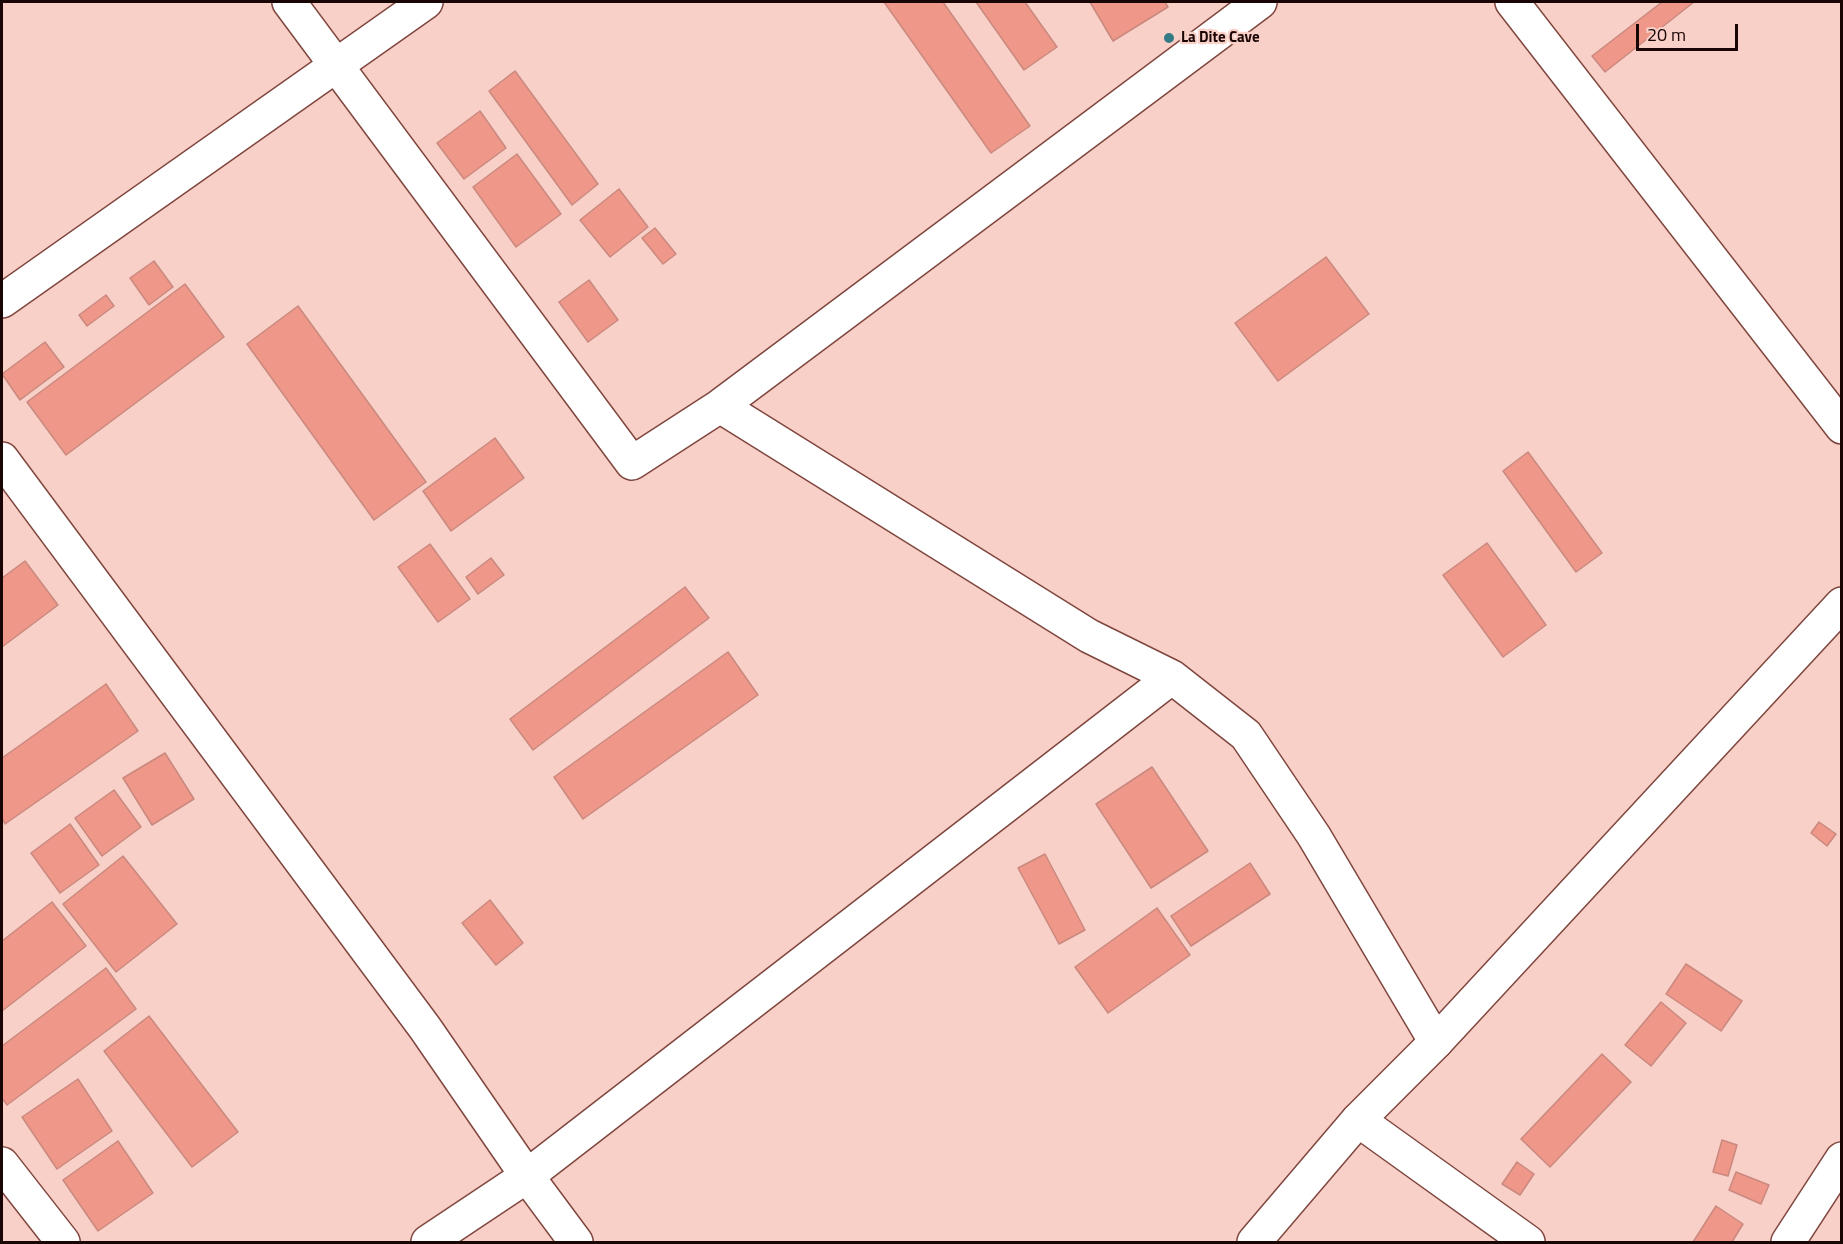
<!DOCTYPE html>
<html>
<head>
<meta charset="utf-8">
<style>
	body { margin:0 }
	#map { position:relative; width:1843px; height:1244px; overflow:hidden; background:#f9d0c8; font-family:"Titillium Web",sans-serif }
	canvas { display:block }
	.frame { position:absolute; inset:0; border:3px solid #190503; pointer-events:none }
	.scale { position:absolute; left:1636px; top:24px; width:102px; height:27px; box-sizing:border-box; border:3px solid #190503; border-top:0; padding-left:8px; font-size:18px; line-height:21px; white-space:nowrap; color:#190503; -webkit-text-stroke:4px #f9d0c8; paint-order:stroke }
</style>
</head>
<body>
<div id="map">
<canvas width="1843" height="1244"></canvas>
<div class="frame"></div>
<div class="scale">20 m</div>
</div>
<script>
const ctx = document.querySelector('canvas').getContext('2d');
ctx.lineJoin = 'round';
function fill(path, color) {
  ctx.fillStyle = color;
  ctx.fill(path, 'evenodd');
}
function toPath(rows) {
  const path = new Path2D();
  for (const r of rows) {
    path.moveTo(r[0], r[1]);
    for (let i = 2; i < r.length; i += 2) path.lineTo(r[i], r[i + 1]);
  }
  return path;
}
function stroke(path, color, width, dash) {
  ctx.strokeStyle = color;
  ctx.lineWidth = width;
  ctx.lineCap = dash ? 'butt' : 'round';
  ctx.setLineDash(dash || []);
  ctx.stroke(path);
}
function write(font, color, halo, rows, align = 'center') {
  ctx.font = font + ' "Titillium Web",sans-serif';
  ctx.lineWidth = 4.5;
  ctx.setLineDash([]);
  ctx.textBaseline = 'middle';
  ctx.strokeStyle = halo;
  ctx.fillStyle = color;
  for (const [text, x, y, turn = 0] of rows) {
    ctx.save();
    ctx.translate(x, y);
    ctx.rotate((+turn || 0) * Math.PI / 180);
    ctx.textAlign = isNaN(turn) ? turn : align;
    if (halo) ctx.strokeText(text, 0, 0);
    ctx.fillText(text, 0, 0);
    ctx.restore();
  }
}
const building = toPath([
	[884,2,943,2,1030,126,991,153,884,2],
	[976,2,1025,2,1057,47,1024,70,976,2],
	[1090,2,1165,2,1168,7,1113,41,1090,2],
	[1662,2,1694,2,1605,72,1592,56,1662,2],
	[515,71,598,184,572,205,489,91,515,71],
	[480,111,506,148,464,179,437,143,480,111],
	[517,154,561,214,516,247,473,187,517,154],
	[619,189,648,227,610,257,580,220,619,189],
	[655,228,676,254,663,264,642,238,655,228],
	[1326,257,1369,314,1278,381,1235,323,1326,257],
	[154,261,173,287,149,305,130,278,154,261],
	[589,280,618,320,588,342,559,302,589,280],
	[185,284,224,337,66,455,27,402,185,284],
	[106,295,114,306,87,326,79,315,106,295],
	[298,306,426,482,374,520,247,344,298,306],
	[45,342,64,367,20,400,2,374,45,342],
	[495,438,524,478,451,531,423,491,495,438],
	[1528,452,1602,553,1576,572,1503,471,1528,452],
	[1487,543,1546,625,1503,657,1443,575,1487,543],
	[430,544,470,599,438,622,398,567,430,544],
	[491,558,504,575,478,594,466,577,491,558],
	[25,561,58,605,2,647,2,578,25,561],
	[685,587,709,618,533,750,510,719,685,587],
	[728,652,758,695,583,819,554,777,728,652],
	[106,684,138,731,5,824,2,818,2,758,106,684],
	[165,753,194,799,152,825,123,778,165,753],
	[1152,767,1208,851,1151,888,1096,804,1152,767],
	[114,790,141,827,102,856,75,818,114,790],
	[1819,822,1836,834,1827,846,1811,833,1819,822],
	[70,824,99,865,60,893,31,853,70,824],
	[1045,854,1085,930,1059,944,1018,868,1045,854],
	[123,856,177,924,116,972,63,904,123,856],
	[1250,863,1270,894,1191,946,1171,916,1250,863],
	[490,900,523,943,496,965,462,923,490,900],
	[52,902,86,946,2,1011,2,941,52,902],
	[1157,908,1190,955,1108,1013,1075,967,1157,908],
	[1686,964,1742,1001,1721,1031,1666,994,1686,964],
	[106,968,136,1009,7,1105,2,1098,2,1046,106,968],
	[1661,1002,1686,1023,1651,1066,1625,1045,1661,1002],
	[149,1016,238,1132,192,1167,104,1051,149,1016],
	[1602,1054,1631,1082,1550,1167,1521,1139,1602,1054],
	[78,1079,112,1131,57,1169,22,1117,78,1079],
	[1722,1140,1737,1145,1728,1176,1713,1172,1722,1140],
	[118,1141,153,1193,98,1231,63,1180,118,1141],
	[1517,1162,1534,1174,1520,1195,1502,1184,1517,1162],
	[1736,1172,1769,1185,1761,1204,1729,1190,1736,1172],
	[1716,1206,1743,1224,1732,1242,1693,1242,1716,1206]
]);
fill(building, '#ef9789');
stroke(building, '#c9897f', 1.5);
const minor = toPath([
	[289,2,632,463,720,406,1260,2],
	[1512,2,1842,427],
	[2,301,426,2],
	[720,406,1089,636,1172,677,1246,735,1314,836,1436,1042],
	[2,459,425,1028,527,1176,576,1242],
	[1358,1120,1528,1242],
	[2,1164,63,1242],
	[428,1242,527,1176,1172,677],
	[1788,1242,1842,1159]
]);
const major = toPath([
	[1254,1242,1358,1120,1436,1042,1842,604]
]);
stroke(minor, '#7f463e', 36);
stroke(major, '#7f463e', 36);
stroke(minor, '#fff', 33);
stroke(major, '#fff', 33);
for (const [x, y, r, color] of [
	[1169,38,6,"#347b86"]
]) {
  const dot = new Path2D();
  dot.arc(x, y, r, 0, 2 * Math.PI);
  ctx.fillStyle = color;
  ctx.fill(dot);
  stroke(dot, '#f9d0c8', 2);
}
write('bold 15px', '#190503', '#f9d0c8', [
	["La Dite Cave",1181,38]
], 'left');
</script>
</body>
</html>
